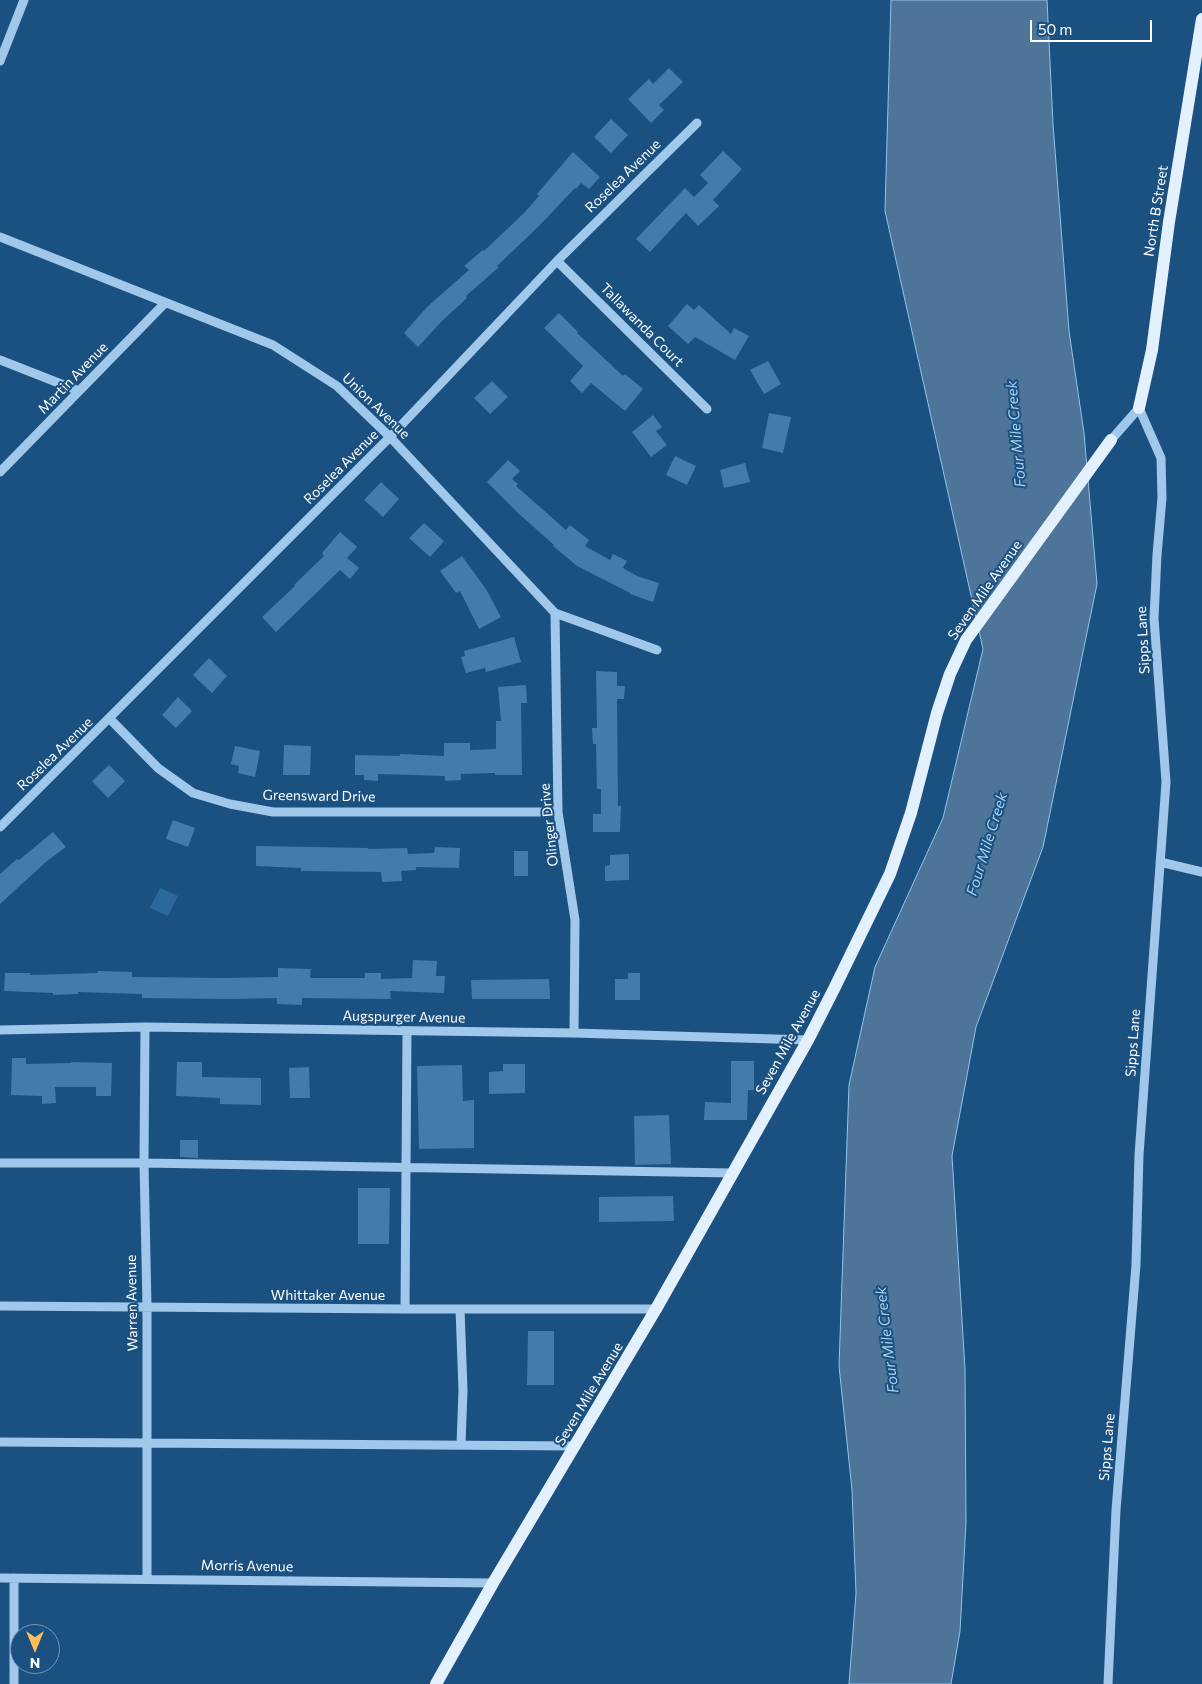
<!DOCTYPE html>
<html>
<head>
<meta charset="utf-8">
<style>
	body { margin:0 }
	#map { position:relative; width:1202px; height:1684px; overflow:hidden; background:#1b5181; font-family:Commissioner,sans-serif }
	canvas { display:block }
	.north { position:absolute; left:10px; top:1624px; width:50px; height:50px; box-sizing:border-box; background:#1b5181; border:1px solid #7697b3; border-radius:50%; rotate:180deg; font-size:14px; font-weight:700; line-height:20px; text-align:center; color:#fff }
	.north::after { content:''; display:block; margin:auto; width:18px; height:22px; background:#fcbf5b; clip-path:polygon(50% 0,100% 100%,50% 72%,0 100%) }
	.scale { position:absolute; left:1030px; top:20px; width:122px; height:22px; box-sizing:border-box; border:2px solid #fff; border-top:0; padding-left:6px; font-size:15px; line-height:18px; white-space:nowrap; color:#fff; -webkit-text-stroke:4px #1b5181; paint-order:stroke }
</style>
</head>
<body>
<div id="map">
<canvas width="1202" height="1684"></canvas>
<div class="north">N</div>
<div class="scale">50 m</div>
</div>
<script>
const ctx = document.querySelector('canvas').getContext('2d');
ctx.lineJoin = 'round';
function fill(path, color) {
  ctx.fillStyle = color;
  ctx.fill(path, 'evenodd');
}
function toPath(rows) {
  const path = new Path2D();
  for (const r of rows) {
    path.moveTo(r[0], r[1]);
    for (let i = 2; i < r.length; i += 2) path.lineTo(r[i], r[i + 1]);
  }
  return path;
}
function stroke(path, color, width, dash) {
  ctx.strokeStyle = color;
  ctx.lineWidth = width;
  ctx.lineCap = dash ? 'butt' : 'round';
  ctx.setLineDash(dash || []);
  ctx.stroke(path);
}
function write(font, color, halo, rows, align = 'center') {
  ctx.font = font + ' Commissioner,sans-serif';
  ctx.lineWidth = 4;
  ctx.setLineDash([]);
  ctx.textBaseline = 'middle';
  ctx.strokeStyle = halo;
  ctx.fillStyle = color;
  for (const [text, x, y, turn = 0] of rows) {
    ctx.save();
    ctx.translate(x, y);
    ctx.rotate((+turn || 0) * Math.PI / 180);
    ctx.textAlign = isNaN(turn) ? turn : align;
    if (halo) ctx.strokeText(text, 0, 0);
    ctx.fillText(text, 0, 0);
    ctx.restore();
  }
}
fill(toPath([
	[160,888,178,896,168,916,150,908]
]), '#2a699e');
const water = toPath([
	[891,0,1047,0,1053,124,1069,331,1084,433,1097,584,1043,847,976,1027,952,1156,965,1369,966,1523,960,1631,951,1684,849,1684,856,1593,852,1490,839,1366,849,1085,875,967,943,818,983,649,885,211,891,0]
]);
fill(water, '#4d7499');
stroke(water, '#92c4ec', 1);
fill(toPath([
	[669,68,683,82,659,105,664,110,651,123,628,99,649,79,653,84],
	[611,119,628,135,611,153,594,137],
	[723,151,742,169,713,200,719,206,698,226,686,213,650,252,636,239,685,188,694,197,708,183,700,175],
	[573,152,600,177,589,189,581,183,576,189,575,188,540,225,497,266,499,267,466,296,467,298,442,321,418,347,404,333,427,307,469,270,464,266,483,250,484,251,524,213,539,196,537,194],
	[687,304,694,310,699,305,731,334,734,328,749,336,735,360,695,337,688,344,668,326],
	[559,313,578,332,577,333,623,376,625,374,643,389,625,411,591,383,582,393,570,381,583,366,544,328],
	[768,361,781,384,764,394,750,370],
	[492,381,508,397,490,414,474,398],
	[769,413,791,417,783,453,762,448],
	[653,415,662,427,656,431,667,445,651,457,632,432],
	[675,456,696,466,687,485,666,475],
	[508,460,520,471,512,479,518,484,516,486,566,530,570,525,589,540,585,546,610,560,613,554,627,561,623,568,637,576,659,583,653,602,630,594,630,593,577,566,553,546,554,545,518,513,487,482],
	[745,463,750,482,724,488,720,470],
	[381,482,399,499,383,517,364,500],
	[424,523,444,541,430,557,409,538],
	[340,532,357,547,347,558,359,568,350,579,340,570,276,632,262,617,295,586,294,585,324,556,322,553],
	[462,556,486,589,501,617,479,629,460,591,456,593,440,571],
	[514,637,521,662,486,672,485,668,466,673,461,657,465,656,464,651],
	[209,658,227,676,212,693,193,675],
	[596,671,617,672,617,686,625,686,624,699,617,699,618,806,621,806,620,832,593,832,593,814,601,814,601,789,597,789,596,744,593,744,592,728,597,728],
	[526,685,527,703,521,703,522,775,495,775,495,773,461,774,461,780,445,781,445,776,378,774,378,781,364,780,364,775,355,775,355,755,400,756,400,754,444,756,444,743,470,743,470,750,496,749,496,721,501,721,498,687],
	[178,697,192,711,176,728,162,715],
	[284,745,311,746,310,775,283,775],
	[235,746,260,751,255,777,238,773,239,766,231,764],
	[109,765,125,781,108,798,92,781],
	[173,820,195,828,188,847,166,839],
	[53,832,66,847,47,861,0,904,0,874,17,859,19,860],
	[256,846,368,848,368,849,407,848,408,854,434,853,435,847,460,848,459,868,416,867,416,870,401,871,402,881,382,882,381,872,301,871,301,868,256,866],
	[514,851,528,851,528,876,514,876],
	[629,854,629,880,605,881,605,866,610,865,610,855],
	[413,960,437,961,436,976,445,976,444,993,390,991,391,999,302,998,302,1005,277,1004,277,998,229,999,142,998,142,994,78,992,78,994,53,995,53,993,4,991,5,973,30,973,30,975,98,973,98,971,132,972,132,977,224,978,278,977,278,968,311,969,310,978,365,978,365,973,381,973,381,979,412,978],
	[628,973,640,973,640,1000,615,1000,615,979,628,979],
	[549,979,550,999,472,999,471,980],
	[12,1058,26,1058,26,1064,71,1063,71,1062,112,1063,111,1096,96,1096,96,1087,55,1087,56,1103,42,1104,42,1096,11,1095],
	[731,1061,754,1061,754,1090,748,1090,747,1120,704,1120,705,1102,731,1103],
	[177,1062,202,1062,202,1077,261,1078,261,1105,220,1104,220,1098,176,1096],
	[503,1064,525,1064,525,1093,489,1094,489,1072,503,1071],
	[462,1065,463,1101,474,1100,474,1148,419,1149,417,1066],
	[309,1067,310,1098,290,1098,289,1068],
	[669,1115,671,1164,635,1165,634,1116],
	[180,1140,198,1140,198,1158,180,1157],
	[358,1188,390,1188,389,1244,358,1244],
	[673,1196,674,1221,599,1222,599,1197],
	[528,1331,554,1331,554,1385,527,1385]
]), '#447bab');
stroke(toPath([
	[0,61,24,0],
	[0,237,273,345,337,386,390,437,555,613,657,650],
	[557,261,707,409],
	[0,360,79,391],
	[0,472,165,303],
	[555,613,558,812,575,920,574,1033],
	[110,719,158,768,193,793,230,804,273,812,558,812],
	[0,827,390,437,557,261,697,123],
	[1160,862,1202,872],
	[145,1027,144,1163,147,1307,147,1578],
	[0,1030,145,1027,574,1033,808,1040],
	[0,1163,144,1163,732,1173],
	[0,1306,405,1309,656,1309],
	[405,1309,407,1031],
	[460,1309,463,1390,461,1445],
	[0,1442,576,1446],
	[0,1578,493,1583],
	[14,1684,14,1578],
	[1108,1684,1116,1510,1136,1265,1139,1155,1166,782,1154,618,1157,555,1162,498,1161,458,1139,408,1111,440]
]), '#9fc8ea', 9);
stroke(toPath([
	[1139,408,1152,350,1169,222,1202,19],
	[436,1684,493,1583,656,1309,808,1040,834,989,890,874,911,813,937,713,950,674,966,640,1111,440]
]), '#e3f0fe', 12);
write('14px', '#fff', '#1b5181', [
	["Roselea Avenue",623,176,-44],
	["North B Street",1156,211,-81],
	["Tallawanda Court",642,325,45],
	["Martin Avenue",73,378,-46],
	["Union Avenue",376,406,44],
	["Roselea Avenue",341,467,-45],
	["Seven Mile Avenue",985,590,-55],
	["Sipps Lane",1143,640,-93],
	["Roselea Avenue",55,754,-44],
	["Greensward Drive",319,796,1],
	["Olinger Drive",549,825,-96],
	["Augspurger Avenue",404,1017,1],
	["Seven Mile Avenue",788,1042,-61],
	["Sipps Lane",1133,1043,-86],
	["Whittaker Avenue",328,1295],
	["Warren Avenue",132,1303,-91],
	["Seven Mile Avenue",589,1394,-59],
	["Sipps Lane",1107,1447,-85],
	["Morris Avenue",247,1566,1]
]);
write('italic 15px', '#aad1f2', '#1b5181', [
	["Four Mile Creek",1016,434,-95],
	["Four Mile Creek",987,844,-73],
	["Four Mile Creek",887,1340,-97]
]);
</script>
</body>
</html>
